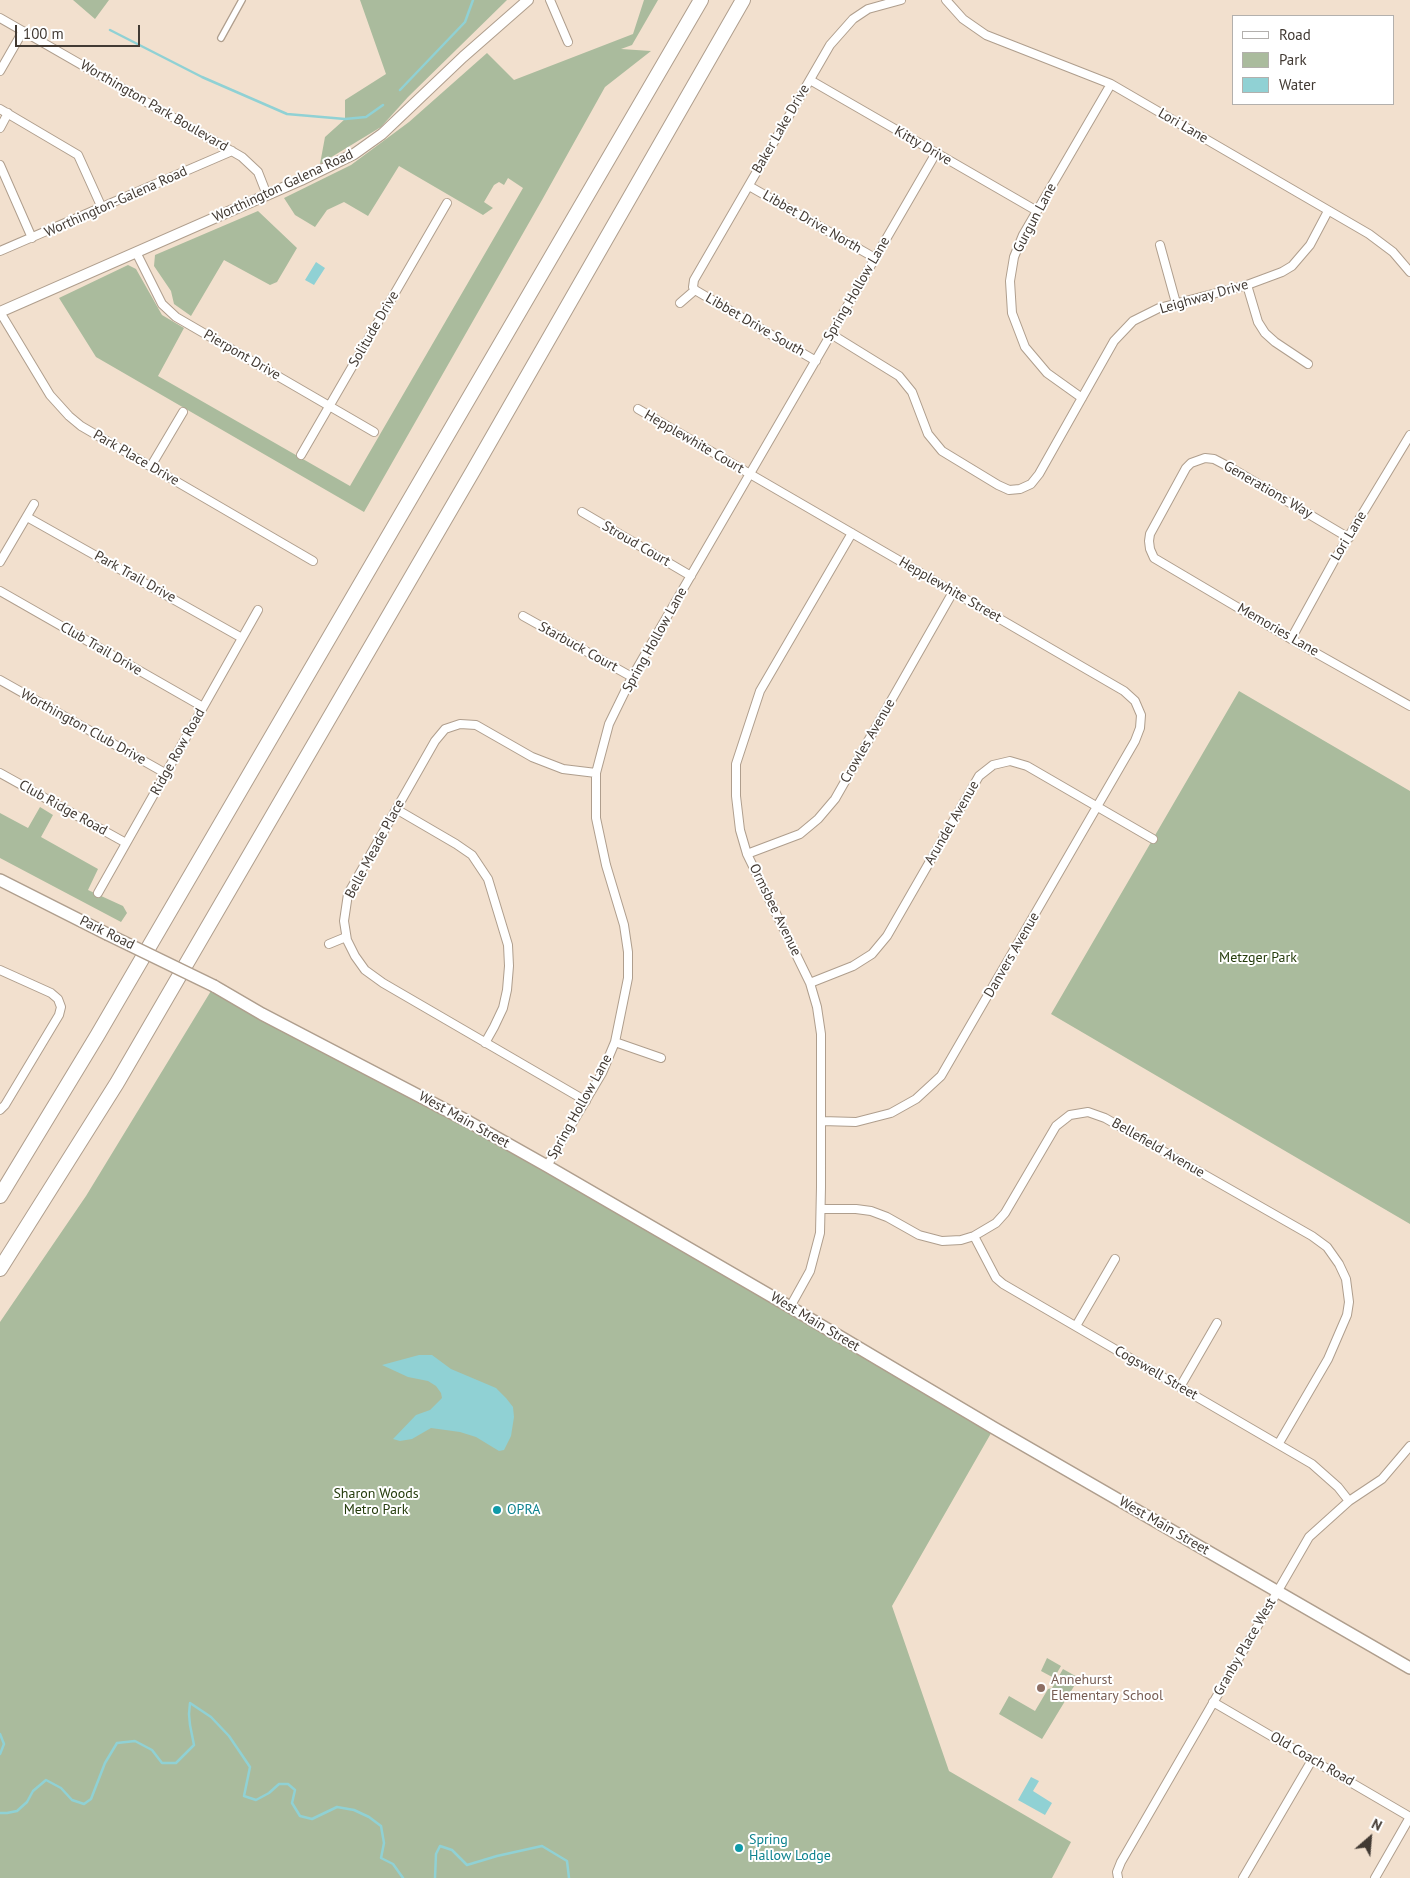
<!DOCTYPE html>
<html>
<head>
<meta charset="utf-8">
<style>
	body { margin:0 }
	#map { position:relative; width:1410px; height:1878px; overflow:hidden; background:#f2e0ce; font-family:"PT Sans",sans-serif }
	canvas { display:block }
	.legend { position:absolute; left:1232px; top:15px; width:162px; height:90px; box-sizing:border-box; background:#fff; border:1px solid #b3b0ad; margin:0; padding:6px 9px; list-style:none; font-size:15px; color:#423a33 }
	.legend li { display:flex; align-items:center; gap:10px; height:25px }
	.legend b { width:25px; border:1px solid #b3b0ad }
	.north { position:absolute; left:1345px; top:1813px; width:50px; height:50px; -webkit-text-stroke:4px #fff; paint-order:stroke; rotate:27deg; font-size:14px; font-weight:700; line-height:20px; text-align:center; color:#423a33 }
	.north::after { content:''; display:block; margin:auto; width:18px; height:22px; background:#423a33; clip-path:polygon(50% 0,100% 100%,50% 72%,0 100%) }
	.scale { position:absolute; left:15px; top:25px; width:125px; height:22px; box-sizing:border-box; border:2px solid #423a33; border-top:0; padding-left:6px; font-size:15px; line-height:18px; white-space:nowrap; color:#423a33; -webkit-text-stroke:4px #fff; paint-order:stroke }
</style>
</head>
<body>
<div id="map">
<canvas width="1410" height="1878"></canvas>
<ul class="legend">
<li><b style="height:6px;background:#fff"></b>Road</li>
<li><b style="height:14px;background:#aabb9d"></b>Park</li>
<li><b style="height:14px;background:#90d1d4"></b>Water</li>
</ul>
<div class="north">N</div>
<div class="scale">100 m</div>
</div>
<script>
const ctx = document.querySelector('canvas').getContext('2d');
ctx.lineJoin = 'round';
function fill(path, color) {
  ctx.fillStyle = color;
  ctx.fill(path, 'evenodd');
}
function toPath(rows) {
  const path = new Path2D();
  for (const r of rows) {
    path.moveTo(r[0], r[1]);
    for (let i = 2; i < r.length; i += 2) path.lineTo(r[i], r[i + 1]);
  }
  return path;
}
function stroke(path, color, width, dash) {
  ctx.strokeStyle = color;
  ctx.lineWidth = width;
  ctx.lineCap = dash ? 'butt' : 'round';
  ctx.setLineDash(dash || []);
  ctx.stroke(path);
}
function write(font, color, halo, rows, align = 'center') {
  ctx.font = font + ' "PT Sans",sans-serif';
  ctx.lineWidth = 4;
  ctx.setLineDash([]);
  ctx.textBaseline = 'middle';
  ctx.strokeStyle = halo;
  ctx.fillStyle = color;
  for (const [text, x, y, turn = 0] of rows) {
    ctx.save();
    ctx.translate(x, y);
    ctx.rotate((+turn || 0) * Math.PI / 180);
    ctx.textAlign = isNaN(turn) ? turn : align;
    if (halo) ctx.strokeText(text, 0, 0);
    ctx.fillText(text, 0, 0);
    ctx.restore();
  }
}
fill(toPath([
	[73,0,109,0,95,19],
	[360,0,507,0,408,97,381,127,320,164,325,137,345,119,345,100,386,74],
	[644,0,658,0,632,45,621,49,651,51,605,87,542,200,364,512,96,357,59,298,128,265,136,269,162,315,184,328,158,376,350,486,523,188,508,178,504,185,499,182,494,185,484,202,493,208,483,215,399,166,368,216,344,202,327,210,315,227,295,215,284,198,351,165,409,122,487,53,514,80,633,34],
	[258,211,297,248,277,282,270,285,224,260,191,316,174,304,171,291,154,266,155,255],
	[1239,691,1410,791,1410,1224,1051,1014],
	[40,807,53,815,41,837,98,869,88,890,123,906,127,913,121,922,0,858,0,813,28,828],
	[214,986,390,1080,994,1428,892,1606,949,1771,1071,1842,1052,1878,0,1878,0,1322,86,1196],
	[1047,1658,1061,1666,1054,1678,1041,1671],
	[1063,1669,1079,1678,1042,1739,999,1714,1009,1696,1035,1711,1048,1689,1052,1688]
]), '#aabb9d');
fill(toPath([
	[316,262,325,268,314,285,305,280],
	[419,1355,432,1355,451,1369,496,1388,506,1398,513,1407,514,1417,511,1436,504,1450,499,1451,476,1437,460,1432,431,1428,412,1439,400,1441,393,1439,416,1415,430,1410,442,1398,441,1393,436,1386,428,1381,408,1377,382,1365],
	[1031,1777,1039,1781,1033,1791,1052,1803,1045,1815,1018,1800]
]), '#90d1d4');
stroke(toPath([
	[110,30,202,77,287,114,345,119,366,117,383,105],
	[400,90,465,22,473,0],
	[0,1734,4,1744,0,1754],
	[0,1813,7,1813,17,1811,27,1802,33,1791,46,1780,61,1788,72,1800,84,1804,91,1799,105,1763,117,1743,135,1741,152,1750,162,1763,176,1763,194,1745,190,1725,189,1714,190,1703,211,1717,229,1736,250,1767,244,1796,256,1800,269,1793,279,1784,288,1784,295,1790,292,1803,300,1816,312,1819,337,1807,354,1810,369,1817,381,1826,384,1843,381,1858,393,1864,403,1878],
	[435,1878,436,1854,440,1846,452,1850,467,1865,497,1856,542,1846,567,1861,569,1878]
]), '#90d1d4', 2.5);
const pedestrian = toPath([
	[221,38,242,0]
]);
const minor = toPath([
	[550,0,568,42],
	[946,0,963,19,986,35,1111,84,1369,234,1393,252,1410,272],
	[0,18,242,157,258,172,267,195],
	[0,71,23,31],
	[810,80,1037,211],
	[0,109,78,155,102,208],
	[0,128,8,113],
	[0,165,32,238],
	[749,186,875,258],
	[1160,245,1176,303],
	[0,251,232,151],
	[136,252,162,304,176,317,374,432],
	[1247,285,1258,322,1265,333,1275,342,1308,364],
	[695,290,693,287,694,280,830,45,853,19,868,9,901,0],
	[695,290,816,361],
	[680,303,695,290],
	[0,312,50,395,69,416,81,426,313,561],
	[831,334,899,376,912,392,928,434,942,451,998,485,1009,490,1020,489,1031,484,1039,474,1114,341,1133,321,1159,308,1247,285,1282,272,1292,266,1310,245,1328,211],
	[1082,398,1047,373,1025,347,1012,313,1010,281,1014,257,1023,235,1111,84],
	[638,409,1124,691,1135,701,1141,715,1140,728,1135,741,941,1076,916,1099,891,1113,856,1122,822,1121],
	[301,455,447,203],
	[151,466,183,412],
	[582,512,691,576],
	[27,517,242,638],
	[1349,538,1233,469,1214,459,1205,458,1191,463,1186,468,1150,534,1149,541,1150,549,1154,558,1291,639,1410,706],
	[0,562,34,504],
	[0,591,203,707],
	[523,616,632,677],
	[1291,639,1335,559,1410,435],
	[0,680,165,773],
	[0,773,126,843],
	[396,809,456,844,472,855,488,879,508,945,509,966,507,990,503,1008,494,1027,485,1043],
	[747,854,800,834,818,819,835,799,953,592],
	[98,893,258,610],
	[329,944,346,937],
	[0,970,51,993,58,999,61,1007,59,1015,5,1105,0,1110],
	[810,983,853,966,872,954,887,936,979,776,993,765,1010,761,1027,766,1153,839],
	[615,1042,661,1058],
	[586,1101,383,983,365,970,355,956,347,940,344,921,348,894,435,741,445,729,460,724,476,725,532,757,563,769,596,773],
	[547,1166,602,1073,615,1042,628,978,628,952,624,925,606,865,596,818,596,773,609,724,632,677,936,153],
	[821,1209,856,1209,871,1211,887,1217,919,1235,942,1241,961,1240,974,1236,996,1223,1005,1213,1056,1126,1070,1115,1088,1112,1105,1118,1312,1236,1327,1247,1339,1264,1346,1279,1349,1302,1347,1315,1328,1359,1279,1443],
	[974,1236,996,1278,1003,1284,1312,1464,1338,1487,1349,1501],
	[790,1307,810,1271,820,1233,821,1187,821,1034,817,1007,810,983,747,854,740,830,736,796,736,764,760,691,852,533],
	[1076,1326,1115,1259],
	[1180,1387,1217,1323],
	[1213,1702,1410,1817],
	[1118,1878,1117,1872,1121,1862,1309,1537,1349,1501,1382,1479,1410,1446],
	[1243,1878,1312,1760],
	[1375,1878,1410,1817]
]);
const tertiary = toPath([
	[0,312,301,180,354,154,382,134,463,57,528,0]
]);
const secondary = toPath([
	[0,880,107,934],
	[214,986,262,1014,469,1122,547,1166,790,1307,994,1428,1410,1668]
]);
const motorway = toPath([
	[0,1196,97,1036,701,0],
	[0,1269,117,1083,473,471,743,0]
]);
stroke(pedestrian, '#af9e8d', 8);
stroke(minor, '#af9e8d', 10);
stroke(tertiary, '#af9e8d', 12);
stroke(secondary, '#af9e8d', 14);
stroke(motorway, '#af9e8d', 16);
stroke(pedestrian, '#fff', 5.5);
stroke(minor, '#fff', 8);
stroke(tertiary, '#fff', 10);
stroke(secondary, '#fff', 11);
stroke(motorway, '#fff', 14);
const secondaryBridge = toPath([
	[107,934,214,986]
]);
stroke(secondaryBridge, '#af9e8d', 14, []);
stroke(secondaryBridge, '#fff', 11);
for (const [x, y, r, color] of [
	[497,1510,5,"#0f9aa8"],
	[1041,1688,5,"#8d6e63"],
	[739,1848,5,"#0f9aa8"]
]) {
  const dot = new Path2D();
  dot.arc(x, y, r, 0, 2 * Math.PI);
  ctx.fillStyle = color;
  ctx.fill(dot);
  stroke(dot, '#fff', 2);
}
write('14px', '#423a33', '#fff', [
	["Worthington Park Boulevard",154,106,30],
	["Lori Lane",1183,126,30],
	["Baker Lake Drive",781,129,-60],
	["Kitty Drive",923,146,30],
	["Worthington Galena Road",283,186,-25],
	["Worthington-Galena Road",116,202,-24],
	["Gurgun Lane",1035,218,-62],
	["Libbet Drive North",812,222,30],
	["Spring Hollow Lane",857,289,-60],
	["Leighway Drive",1204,297,-16],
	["Libbet Drive South",755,325,30],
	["Solitude Drive",374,329,-60],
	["Pierpont Drive",242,355,30],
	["Hepplewhite Court",694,442,30],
	["Park Place Drive",136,458,30],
	["Generations Way",1268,490,30],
	["Lori Lane",1349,536,-59],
	["Stroud Court",636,544,30],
	["Park Trail Drive",135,577,29],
	["Hepplewhite Street",950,590,30],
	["Memories Lane",1278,630,30],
	["Spring Hollow Lane",655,640,-61],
	["Starbuck Court",578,647,29],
	["Club Trail Drive",101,649,30],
	["Worthington Club Drive",83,727,29],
	["Crowles Avenue",868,741,-60],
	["Ridge Row Road",178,752,-61],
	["Club Ridge Road",63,808,29],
	["Arundel Avenue",952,823,-60],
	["Belle Meade Place",375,849,-62],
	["Ormsbee Avenue",775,910,64],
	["Park Road",107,933,26],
	["Danvers Avenue",1012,955,-60],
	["Spring Hollow Lane",580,1107,-61],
	["West Main Street",464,1120,29],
	["Bellefield Avenue",1158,1148,30],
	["West Main Street",815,1322,31],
	["Cogswell Street",1156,1373,30],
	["West Main Street",1164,1526,30],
	["Granby Place West",1245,1647,-60],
	["Old Coach Road",1312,1759,30]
]);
write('14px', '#253c0c', '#fff', [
	["Metzger Park",1258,958],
	["Sharon Woods",376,1494],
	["Metro Park",376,1510]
]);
write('14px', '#0d838f', '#fff', [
	["OPRA",507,1510],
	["Spring",749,1840],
	["Hallow Lodge",749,1856]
], 'left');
write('14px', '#785e54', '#fff', [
	["Annehurst",1051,1680],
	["Elementary School",1051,1696]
], 'left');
</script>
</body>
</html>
